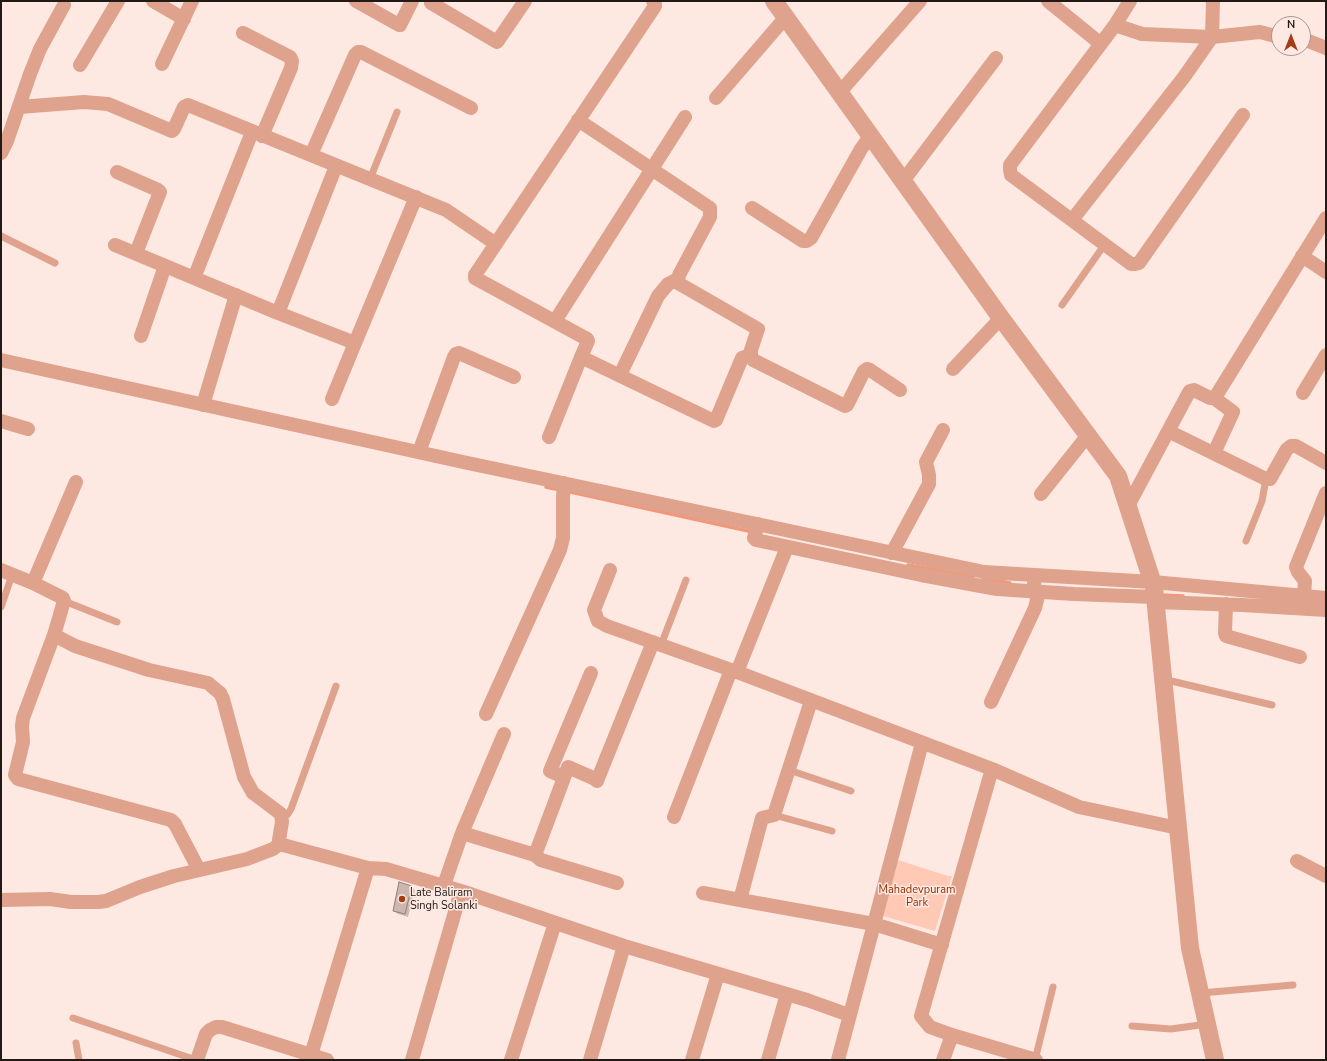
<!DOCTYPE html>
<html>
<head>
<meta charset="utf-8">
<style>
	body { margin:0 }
	#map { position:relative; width:1327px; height:1061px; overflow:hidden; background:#fee9e2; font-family:"Nunito Sans",sans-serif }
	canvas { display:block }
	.frame { position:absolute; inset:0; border:2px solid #211a17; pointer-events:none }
	.north { position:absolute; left:1271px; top:16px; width:40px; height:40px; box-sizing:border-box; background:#fee9e2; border:1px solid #a69691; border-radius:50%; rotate:0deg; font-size:11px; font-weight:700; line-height:16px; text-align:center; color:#211a17 }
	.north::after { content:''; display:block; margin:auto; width:14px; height:18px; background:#a33d15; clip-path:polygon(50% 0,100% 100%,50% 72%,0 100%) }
</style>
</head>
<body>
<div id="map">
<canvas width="1327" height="1061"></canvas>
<div class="frame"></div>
<div class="north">N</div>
</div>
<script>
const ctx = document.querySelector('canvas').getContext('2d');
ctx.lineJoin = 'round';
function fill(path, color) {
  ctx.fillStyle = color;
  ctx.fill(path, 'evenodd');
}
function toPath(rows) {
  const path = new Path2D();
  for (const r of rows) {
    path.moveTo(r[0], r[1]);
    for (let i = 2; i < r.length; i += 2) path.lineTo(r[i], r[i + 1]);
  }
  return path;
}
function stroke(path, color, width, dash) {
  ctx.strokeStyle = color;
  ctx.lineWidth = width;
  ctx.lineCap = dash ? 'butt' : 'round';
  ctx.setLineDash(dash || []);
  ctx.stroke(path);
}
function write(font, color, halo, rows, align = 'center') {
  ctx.font = font + ' "Nunito Sans",sans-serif';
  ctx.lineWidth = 3;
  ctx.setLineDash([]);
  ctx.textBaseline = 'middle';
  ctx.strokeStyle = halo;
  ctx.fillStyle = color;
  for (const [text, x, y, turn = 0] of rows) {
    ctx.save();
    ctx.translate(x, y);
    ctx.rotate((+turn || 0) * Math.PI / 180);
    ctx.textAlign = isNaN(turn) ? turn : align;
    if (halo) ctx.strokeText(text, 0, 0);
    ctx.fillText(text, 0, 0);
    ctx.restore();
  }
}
fill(toPath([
	[898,860,948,876,952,876,935,931,883,916]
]), '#ffc9b6');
fill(toPath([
	[399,883,412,887,415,890,408,917,398,914,394,911]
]), '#0003');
stroke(toPath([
	[546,487,560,490],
	[566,491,753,532],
	[908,565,973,577],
	[983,578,1010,583],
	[1160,595,1183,596]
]), '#f1987a', 3.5);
const building = toPath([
	[399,882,412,886,405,914,393,911,399,882]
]);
fill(building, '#ccb7b0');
stroke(building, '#907d76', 1);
stroke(toPath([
	[370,179,397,112],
	[1,236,55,263],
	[1062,305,1105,244],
	[1246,541,1262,501,1266,479],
	[64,601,117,622],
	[1,607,12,575],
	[661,645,686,580],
	[1163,679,1272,705],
	[789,770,851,791],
	[774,815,832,831],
	[282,818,288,814,291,809,336,686],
	[1201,993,1293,985],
	[73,1018,196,1060],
	[1132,1026,1171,1029,1207,1024],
	[76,1043,79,1060],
	[1035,1060,1053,987]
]), '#dfa28d', 7);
stroke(toPath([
	[153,1,184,19],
	[356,1,399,25,400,25,412,1],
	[1048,1,1101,44],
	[1130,1,1115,25,1010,165,1010,170,1011,175,1131,264,1135,264,1139,263,1243,115],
	[431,3,497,42,525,1],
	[1115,25,1142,34,1212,37,1260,32,1279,37],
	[243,33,290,57,292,61,291,68,262,136],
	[1303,39,1326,48],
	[162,64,192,1],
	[80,65,118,1],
	[840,92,920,1],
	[716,98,785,18],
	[19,107,84,102,108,104,172,131,174,129,184,107,188,105,446,210,496,244],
	[578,120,710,208,710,217,679,275,678,283,758,329,751,350,751,355,753,360,845,406,847,405,864,371,867,369,870,370,900,390],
	[1,153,7,141,30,74,40,49,64,5],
	[311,155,355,55,358,52,361,52,471,108],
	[117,172,158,190,160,192,136,253],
	[903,181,996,58],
	[752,208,803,241,807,241,811,238,861,149,871,135],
	[1072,220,1184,77,1212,37,1213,1],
	[115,245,278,313,355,343,416,197],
	[1302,256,1326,272],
	[194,278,252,132],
	[278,313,336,166],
	[555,321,685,117],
	[141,336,165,266],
	[581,357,714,421,716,420,742,358,751,355],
	[1,360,463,462,984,572,1153,582,1326,598],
	[953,369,1001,318],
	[620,375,658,296,668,284,678,279],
	[1303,393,1326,355],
	[1214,398,1233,412,1214,453],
	[332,399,355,343],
	[203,405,236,295],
	[1,421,28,429],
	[1168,431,1266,479,1270,479,1287,449,1291,446,1296,446,1326,463],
	[549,437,581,357,588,341,587,339,475,278,475,275,655,6,655,4,653,1],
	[419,452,454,357,456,354,459,353,514,377],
	[1041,494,1088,435],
	[1128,506,1188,394,1190,391,1194,390,1210,398,1214,398,1216,396,1326,218],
	[758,524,754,538,756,540,921,575,997,589,1074,594,1154,597],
	[892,553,929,484,929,475,926,462,943,430],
	[1,570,33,583,63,598,64,601,54,635,23,718,22,726,23,742,15,775,18,779,171,820,175,824,199,870],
	[610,570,594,610,598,621,607,626,737,672,992,769,1079,807,1178,828],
	[33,583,76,482],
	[1304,596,1305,581,1298,572,1296,567,1326,493],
	[1155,602,1242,605,1326,610],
	[1226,604,1225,633,1226,636,1300,657],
	[54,635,75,646,149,670,208,683,215,689,220,693,223,699,244,777,253,793,281,814,282,822,279,840,283,845,368,868,386,869,461,891],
	[737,672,787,547],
	[991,702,1035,608,1037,600,1034,583],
	[486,714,560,550,563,538,563,497,564,483],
	[992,769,921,1016,930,1027,952,1035,1036,1060],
	[564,777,550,771,591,673],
	[674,817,731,670],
	[462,833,535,855,541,860,617,883],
	[535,855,568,767,593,778,597,781,653,642],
	[1297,861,1326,876],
	[444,885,462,833,504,734],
	[703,893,740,900,874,924,942,945],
	[1,900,50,899,71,902,98,902,106,901,140,887,174,876,247,859,273,849,281,843],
	[740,900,762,818,774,815,811,701],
	[311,1055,368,868],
	[197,1060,206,1034,210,1030,216,1027,222,1027,327,1060],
	[412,1060,461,891,624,946,807,1000,849,1015],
	[511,1060,555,923],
	[590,1060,624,946],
	[692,1060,718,974],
	[768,1060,787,994],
	[838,1060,922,743],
	[943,1060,952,1035]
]), '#dfa28d', 14);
stroke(toPath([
	[774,1,1001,318,1118,476,1154,587,1190,948,1215,1060]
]), '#dfa28d', 18);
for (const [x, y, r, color] of [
	[402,899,4,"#a33d15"]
]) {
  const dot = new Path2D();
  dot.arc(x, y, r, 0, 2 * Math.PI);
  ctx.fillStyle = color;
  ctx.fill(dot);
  stroke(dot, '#fee9e2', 1.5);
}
write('11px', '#963000', '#fee9e2', [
	["Mahadevpuram",917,890],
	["Park",917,903]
]);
write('11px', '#211a17', '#fee9e2', [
	["Late Baliram",410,893],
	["Singh Solanki",410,906]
], 'left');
</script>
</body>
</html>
